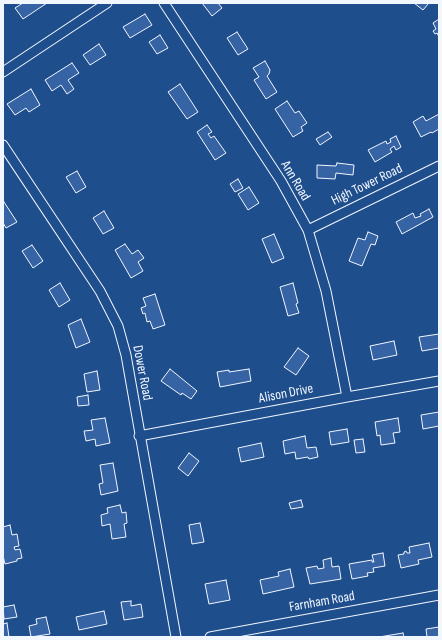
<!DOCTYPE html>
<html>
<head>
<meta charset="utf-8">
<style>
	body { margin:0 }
	#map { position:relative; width:442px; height:640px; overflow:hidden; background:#1f4e8c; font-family:"Sofia Sans Condensed",sans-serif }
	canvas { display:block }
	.frame { position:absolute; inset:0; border:4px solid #f2f6ff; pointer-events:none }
</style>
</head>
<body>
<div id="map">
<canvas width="442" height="640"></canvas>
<div class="frame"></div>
</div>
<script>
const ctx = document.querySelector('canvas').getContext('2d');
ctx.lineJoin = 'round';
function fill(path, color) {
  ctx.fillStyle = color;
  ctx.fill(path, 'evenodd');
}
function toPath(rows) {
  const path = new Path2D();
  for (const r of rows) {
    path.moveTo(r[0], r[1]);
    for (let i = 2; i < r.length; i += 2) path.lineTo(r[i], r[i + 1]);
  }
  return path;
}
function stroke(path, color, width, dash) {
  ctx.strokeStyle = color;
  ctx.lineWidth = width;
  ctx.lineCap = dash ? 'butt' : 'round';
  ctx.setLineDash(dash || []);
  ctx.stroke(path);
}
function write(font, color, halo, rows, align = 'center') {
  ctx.font = font + ' "Sofia Sans Condensed",sans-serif';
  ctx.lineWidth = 3;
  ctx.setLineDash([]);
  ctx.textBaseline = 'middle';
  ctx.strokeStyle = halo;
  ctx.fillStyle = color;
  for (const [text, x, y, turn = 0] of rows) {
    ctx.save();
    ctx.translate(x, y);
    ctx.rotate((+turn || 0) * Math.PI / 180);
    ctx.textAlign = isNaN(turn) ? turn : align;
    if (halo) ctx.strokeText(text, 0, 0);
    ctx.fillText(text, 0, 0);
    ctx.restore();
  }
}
const building = toPath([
	[23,3,47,3,23,19,15,8,23,3],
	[202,3,218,3,222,8,212,16,202,3],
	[414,3,429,3,423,10,414,3],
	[145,14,152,25,130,38,123,27,145,14],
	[439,19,439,37,437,33,435,34,433,31,436,29,433,23,439,19],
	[237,32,248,49,238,55,227,38,237,32],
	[160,35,168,48,157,54,149,42,160,35],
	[99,44,106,55,90,65,83,55,99,44],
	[265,61,270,70,269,74,267,76,277,92,266,99,254,80,259,77,253,68,265,61],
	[72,63,79,73,68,80,74,89,67,94,61,85,52,91,45,80,72,63],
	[180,84,198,112,187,119,168,92,180,84],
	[31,89,40,105,29,112,26,108,15,115,7,104,31,89],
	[287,101,295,113,299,111,307,123,301,127,303,131,293,137,275,109,287,101],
	[439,114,439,129,432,133,431,132,421,137,413,122,423,116,426,121,439,114],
	[207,125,212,132,208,134,211,138,214,136,226,153,215,160,197,132,207,125],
	[328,132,332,137,320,145,316,139,328,132],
	[396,136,401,147,396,150,394,146,390,149,392,152,375,162,368,150,386,141,387,144,391,142,390,139,396,136],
	[337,163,354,165,353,175,336,173,335,179,317,178,317,165,336,166,337,163],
	[77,171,86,187,76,193,66,177,77,171],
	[238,179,243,188,235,192,230,184,238,179],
	[249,187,259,203,248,210,238,194,249,187],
	[4,202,17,222,6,228,3,223,3,203,4,202],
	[429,209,433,217,402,234,396,222,413,213,415,218,421,216,420,214,429,209],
	[104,211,114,228,103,234,93,218,104,211],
	[368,232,378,236,375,245,371,244,362,266,349,261,358,238,365,240,368,232],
	[274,234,284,258,272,263,262,239,274,234],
	[125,244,132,254,138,250,144,258,138,262,143,271,131,278,115,250,125,244],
	[32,245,43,261,33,268,22,251,32,245],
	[60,283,70,300,59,307,49,290,60,283],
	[293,283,298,303,296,304,299,313,288,316,280,287,293,283],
	[155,294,165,325,153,329,150,321,147,322,145,313,143,314,141,308,146,306,143,298,155,294],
	[81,319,90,342,76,348,68,325,81,319],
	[439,334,439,348,422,351,419,337,439,334],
	[394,341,397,355,373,360,370,346,394,341],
	[298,348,309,356,296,375,284,367,298,348],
	[170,369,197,391,191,399,182,393,181,395,161,381,170,369],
	[249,369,251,381,220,387,217,372,229,370,229,372,249,369],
	[97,371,100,390,87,392,84,374,97,371],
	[88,395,89,405,78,406,77,397,88,395],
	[439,412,439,426,423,429,421,415,439,412],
	[105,418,110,443,96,446,95,439,86,441,84,431,93,430,91,420,105,418],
	[398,418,400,432,393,433,395,443,381,445,380,435,377,436,375,422,398,418],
	[347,429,349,442,331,445,329,432,347,429],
	[305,436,307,448,316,447,318,457,309,459,308,457,296,459,295,452,285,454,283,441,305,436],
	[363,439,365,452,356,453,354,440,363,439],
	[261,443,264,457,241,462,238,448,261,443],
	[189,453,199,461,188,476,178,468,189,453],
	[113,463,118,491,101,495,99,484,103,483,100,465,113,463],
	[301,500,303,507,291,509,289,503,301,500],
	[120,505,122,513,126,512,127,523,124,524,126,537,112,539,110,524,102,526,101,515,108,513,107,508,120,505],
	[200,523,204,542,192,544,189,525,200,523],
	[10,525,12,535,17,534,19,546,14,547,15,550,20,549,22,558,17,559,17,561,5,564,3,556,3,527,10,525],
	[429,543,432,557,418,560,419,564,401,568,398,555,404,554,404,552,406,551,407,553,410,553,409,547,429,543],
	[383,553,385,566,373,568,374,572,367,573,368,576,352,579,349,564,372,560,372,562,374,562,372,555,383,553],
	[331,558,332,567,339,566,341,579,310,584,306,568,317,566,318,569,324,568,323,560,331,558],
	[290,569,294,587,263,594,260,580,279,576,278,572,290,569],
	[226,580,230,600,209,604,205,584,226,580],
	[131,601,131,606,141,604,143,617,124,620,121,602,131,601],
	[14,605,17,617,4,619,3,607,14,605],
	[104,611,107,624,79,630,76,617,104,611],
	[46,617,50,634,31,637,29,626,37,624,36,619,46,617],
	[7,623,9,637,3,637,3,624,7,623],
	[439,627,439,637,427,637,426,629,439,627],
	[403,633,404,637,379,637,403,633]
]);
fill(building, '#3563a3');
stroke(building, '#f2f6ff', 1);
const street = toPath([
	[164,3,281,181,308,230,326,291,347,397],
	[3,72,107,3],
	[3,145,100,291,118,326,126,355,176,637],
	[308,230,439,166],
	[139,436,347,397,439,381],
	[210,637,439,595]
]);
stroke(street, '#f2f6ff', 11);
stroke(street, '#1f4e8c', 9);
write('14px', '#f2f6ff', '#1f4e8c', [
	["Ann Road",295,181,59],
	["High Tower Road",367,185,-26],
	["Dower Road",142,373,79],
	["Alison Drive",286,394,-11],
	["Farnham Road",322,602,-10]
]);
</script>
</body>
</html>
